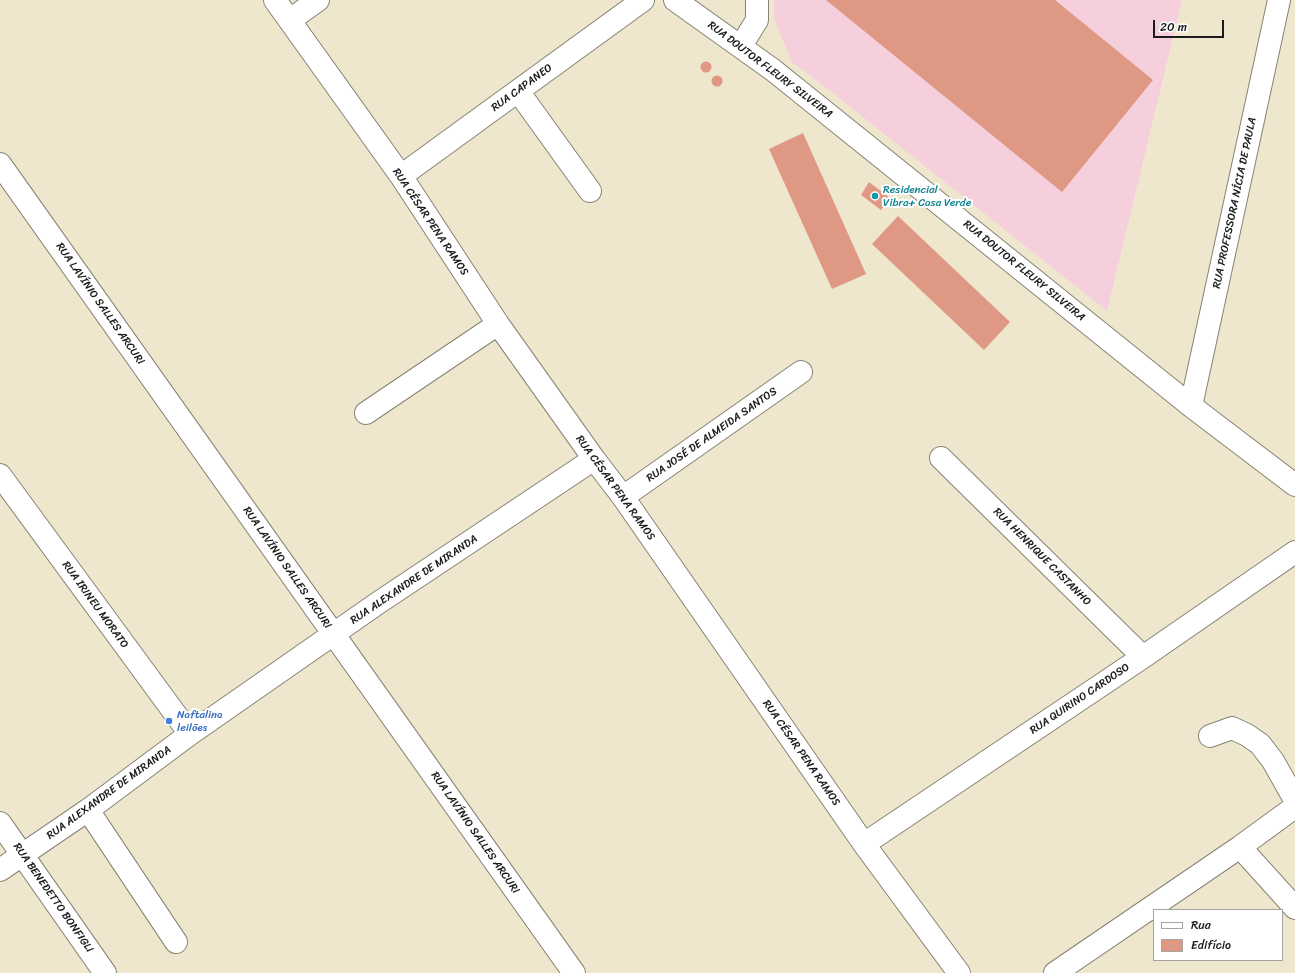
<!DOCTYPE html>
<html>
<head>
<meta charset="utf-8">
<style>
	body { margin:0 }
	#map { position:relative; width:1295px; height:973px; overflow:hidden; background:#efe7cd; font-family:Sriracha,sans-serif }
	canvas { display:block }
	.legend { position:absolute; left:1153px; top:909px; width:130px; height:52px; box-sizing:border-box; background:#fff; border:1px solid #a4a4a4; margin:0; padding:5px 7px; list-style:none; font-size:12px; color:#1c1c1c }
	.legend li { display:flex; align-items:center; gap:8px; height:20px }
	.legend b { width:20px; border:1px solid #a4a4a4 }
	.scale { position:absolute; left:1153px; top:20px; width:71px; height:18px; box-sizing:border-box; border:2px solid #1c1c1c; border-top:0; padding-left:5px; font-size:12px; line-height:14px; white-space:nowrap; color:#1c1c1c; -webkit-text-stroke:3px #fff; paint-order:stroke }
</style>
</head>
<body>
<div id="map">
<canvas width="1295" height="973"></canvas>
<ul class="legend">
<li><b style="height:5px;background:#fff"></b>Rua</li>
<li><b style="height:11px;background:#df9884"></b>Edifício</li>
</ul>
<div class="scale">20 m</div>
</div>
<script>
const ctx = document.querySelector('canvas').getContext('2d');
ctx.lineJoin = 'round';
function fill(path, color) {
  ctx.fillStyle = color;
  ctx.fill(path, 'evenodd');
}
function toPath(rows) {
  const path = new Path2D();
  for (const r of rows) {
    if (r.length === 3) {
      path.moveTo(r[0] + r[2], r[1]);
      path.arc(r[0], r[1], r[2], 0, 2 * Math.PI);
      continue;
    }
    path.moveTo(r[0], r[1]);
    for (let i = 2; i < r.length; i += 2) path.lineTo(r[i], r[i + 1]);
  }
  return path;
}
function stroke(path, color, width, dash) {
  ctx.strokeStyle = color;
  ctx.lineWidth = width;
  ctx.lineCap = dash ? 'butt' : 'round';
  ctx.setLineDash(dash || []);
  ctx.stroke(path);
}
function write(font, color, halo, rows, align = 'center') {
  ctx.font = font + ' Sriracha,sans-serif';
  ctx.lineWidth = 4;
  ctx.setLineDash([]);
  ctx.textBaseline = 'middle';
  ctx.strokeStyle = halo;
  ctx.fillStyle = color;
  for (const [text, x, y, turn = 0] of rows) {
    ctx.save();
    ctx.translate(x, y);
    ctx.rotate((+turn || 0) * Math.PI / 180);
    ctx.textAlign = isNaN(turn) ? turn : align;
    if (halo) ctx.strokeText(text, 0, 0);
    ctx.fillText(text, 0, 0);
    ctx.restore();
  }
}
fill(toPath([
	[774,0,1182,0,1107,311,829,90,792,62,774,19]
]), '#f5cfdc');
fill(toPath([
	[826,0,1055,0,1153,80,1062,192],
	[706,67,5.5],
	[717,81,5.5],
	[803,133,866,274,832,289,769,149],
	[869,182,890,198,881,210,861,195],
	[898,216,1010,322,984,350,872,244]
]), '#df9884');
const minor = toPath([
	[275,0,401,176,498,324,594,459,623,497,864,844,959,973],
	[675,0,773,70,1191,406,1295,485],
	[290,20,318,0],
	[741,46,757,20,757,0],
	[518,91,590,191],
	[0,164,574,973],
	[401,176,643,0],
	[1191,406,1279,0],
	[366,413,498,324],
	[941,458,1143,657],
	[0,475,190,734],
	[623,497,801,372],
	[1210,736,1232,728,1247,735,1260,744,1273,761,1295,800],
	[88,810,176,942],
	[0,823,105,973],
	[864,844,1143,657,1295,552],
	[1240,847,1295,908],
	[0,870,88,810,190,734,378,603,594,459],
	[1055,973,1240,847,1295,807]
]);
stroke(minor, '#868274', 24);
stroke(minor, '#fff', 22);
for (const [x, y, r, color] of [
	[875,196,4,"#0f9aa8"],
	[169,721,4,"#3f7fe0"]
]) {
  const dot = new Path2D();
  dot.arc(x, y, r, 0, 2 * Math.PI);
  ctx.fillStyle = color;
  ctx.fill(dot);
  stroke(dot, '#fff', 1.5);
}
write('11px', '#1c1c1c', '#fff', [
	["RUA DOUTOR FLEURY SILVEIRA",770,70,37],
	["RUA CAPANEO",522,88,-36],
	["RUA PROFESSORA NÍCIA DE PAULA",1235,203,-78],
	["RUA CÉSAR PENA RAMOS",430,222,56],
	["RUA DOUTOR FLEURY SILVEIRA",1024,271,39],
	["RUA LAVÍNIO SALLES ARCURI",100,304,55],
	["RUA JOSÉ DE ALMEIDA SANTOS",712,435,-35],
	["RUA CÉSAR PENA RAMOS",615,488,54],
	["RUA HENRIQUE CASTANHO",1042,557,45],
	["RUA LAVÍNIO SALLES ARCURI",287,568,55],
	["RUA ALEXANDRE DE MIRANDA",414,580,-34],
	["RUA IRINEU MORATO",95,605,54],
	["RUA QUIRINO CARDOSO",1080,699,-34],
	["RUA CÉSAR PENA RAMOS",801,753,55],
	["RUA ALEXANDRE DE MIRANDA",109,793,-36],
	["RUA LAVÍNIO SALLES ARCURI",475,833,55],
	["RUA BENEDETTO BONFIGLI",53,898,55]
]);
write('11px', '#0d838f', '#fff', [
	["Residencial",883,190],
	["Vibra+ Casa Verde",883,203]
], 'left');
write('11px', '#366cbe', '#fff', [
	["Naftalina",177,715],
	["leilões",177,728]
], 'left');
</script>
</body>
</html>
